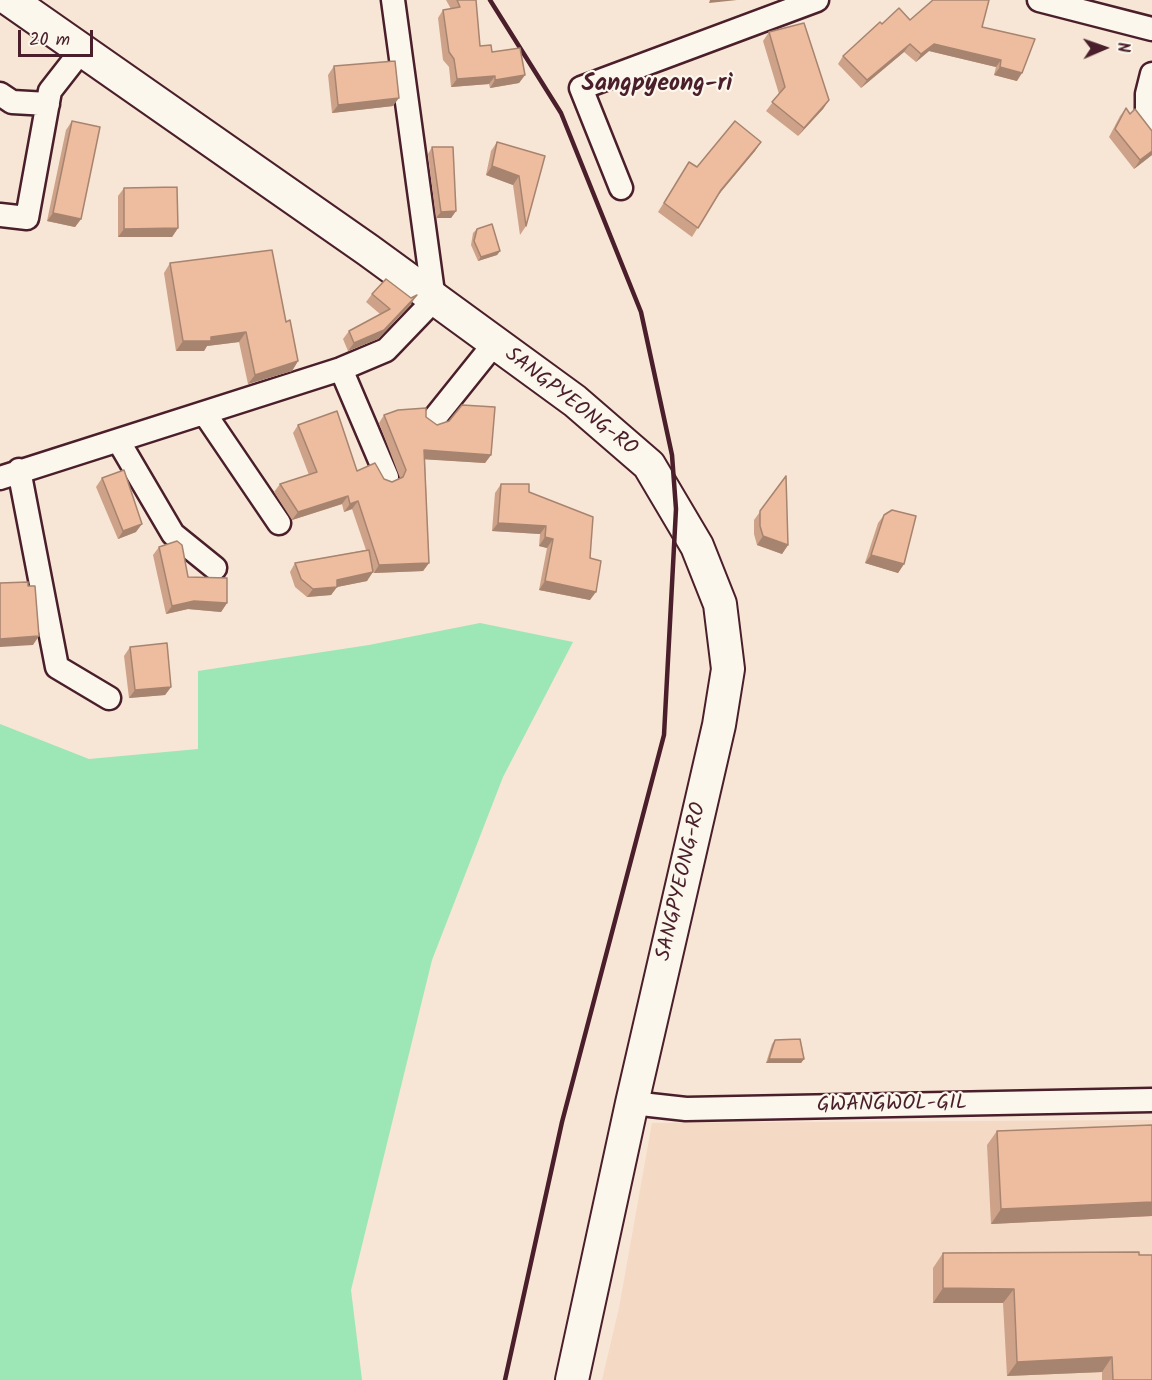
<!DOCTYPE html>
<html>
<head>
<meta charset="utf-8">
<style>
	body { margin:0 }
	#map { position:relative; width:1152px; height:1380px; overflow:hidden; background:#f7e5d5; font-family:Kalam,sans-serif }
	canvas { display:block }
	.north { position:absolute; left:1074px; top:18px; width:60px; height:60px; -webkit-text-stroke:4px #fbf7ec; paint-order:stroke; rotate:88deg; font-size:16px; font-weight:700; line-height:24px; text-align:center; color:#4a1f2b }
	.north::after { content:''; display:block; margin:auto; width:21px; height:27px; background:#4a1f2b; clip-path:polygon(50% 0,100% 100%,50% 72%,0 100%) }
	.scale { position:absolute; left:18px; top:30px; width:75px; height:27px; box-sizing:border-box; border:3px solid #4a1f2b; border-top:0; padding-left:8px; font-size:18px; line-height:21px; white-space:nowrap; color:#4a1f2b; -webkit-text-stroke:4px #fbf7ec; paint-order:stroke }
</style>
</head>
<body>
<div id="map">
<canvas width="1152" height="1380"></canvas>
<div class="north">N</div>
<div class="scale">20 m</div>
</div>
<script>
const ctx = document.querySelector('canvas').getContext('2d');
ctx.lineJoin = 'round';
function fill(path, color) {
  ctx.fillStyle = color;
  ctx.fill(path, 'evenodd');
}
function toPath(rows) {
  const path = new Path2D();
  for (const r of rows) {
    path.moveTo(r[0], r[1]);
    for (let i = 2; i < r.length; i += 2) path.lineTo(r[i], r[i + 1]);
  }
  return path;
}
function stroke(path, color, width, dash) {
  ctx.strokeStyle = color;
  ctx.lineWidth = width;
  ctx.lineCap = dash ? 'butt' : 'round';
  ctx.setLineDash(dash || []);
  ctx.stroke(path);
}
function write(font, color, halo, rows, align = 'center') {
  ctx.font = font + ' Kalam,sans-serif';
  ctx.lineWidth = 4.5;
  ctx.setLineDash([]);
  ctx.textBaseline = 'middle';
  ctx.strokeStyle = halo;
  ctx.fillStyle = color;
  for (const [text, x, y, turn = 0] of rows) {
    ctx.save();
    ctx.translate(x, y);
    ctx.rotate((+turn || 0) * Math.PI / 180);
    ctx.textAlign = isNaN(turn) ? turn : align;
    if (halo) ctx.strokeText(text, 0, 0);
    ctx.fillText(text, 0, 0);
    ctx.restore();
  }
}
fill(toPath([
	[1152,1120,1152,1380,602,1380,619,1308,652,1123]
]), '#f4d9c4');
fill(toPath([
	[480,623,573,642,503,777,432,960,351,1290,362,1380,0,1380,0,724,89,759,198,749,198,671,369,645]
]), '#9de6b5');
const street = toPath([
	[1039,0,1152,29],
	[1152,74,1147,94,1147,122,1152,128],
	[0,94,12,102,48,104],
	[621,188,581,88,817,0],
	[0,215,27,218,50,91,82,50],
	[341,369,387,477],
	[205,414,279,523],
	[433,420,494,344],
	[119,442,173,534,215,568],
	[19,470,57,667,109,698],
	[0,478,341,369,386,350,434,300,393,0],
	[632,1103,686,1109,1152,1100]
]);
const secondary = toPath([
	[10,0,368,250,575,401,649,465,697,546,720,604,728,669,719,725,632,1103,572,1380]
]);
stroke(street, '#4a1f2b', 27);
stroke(secondary, '#4a1f2b', 36);
stroke(street, '#fbf7ec', 22);
stroke(secondary, '#fbf7ec', 32);
stroke(toPath([
	[490,0,561,113,641,312,672,455,676,509,664,735,562,1122,505,1380]
]), '#4a1f2b', 4.5);
fill(toPath([
	[446,0,476,0,480,46,492,52,525,75,519,83,490,88,489,84,451,87,449,67,443,60,438,18,443,10,451,9],
	[910,20,982,27,1017,81,994,75,996,67,929,51,916,62,904,52,861,88,838,64,843,56],
	[769,32,829,100,823,109,798,136,766,111,779,94,763,41],
	[334,66,393,106,332,113,328,75],
	[1126,108,1130,114,1152,155,1134,169,1109,137,1120,116],
	[72,121,81,219,75,227,47,221,66,130],
	[497,142,545,156,526,226,520,235,513,185,486,175,491,151],
	[761,142,755,151,718,195,692,237,658,212,689,162,697,167],
	[432,147,456,211,451,218,436,218,428,154],
	[124,188,178,228,172,237,118,237,118,196],
	[477,229,500,251,497,255,478,261,471,245,473,233],
	[170,263,286,322,298,361,292,371,248,384,239,342,207,346,204,351,176,351,164,273],
	[372,294,411,304,378,339,348,351,343,339,349,331,380,314,366,302],
	[384,415,426,417,437,425,491,455,485,463,425,459,429,563,423,571,374,573,372,568,367,581,337,587,331,595,307,597,295,587,290,572,295,563,366,550,352,509,344,512,342,504,292,520,274,492,280,484,309,475,293,433,298,425,357,471,392,482,400,478,379,423],
	[786,476,788,545,782,554,757,545,754,534,754,520],
	[102,478,136,532,118,539,96,487],
	[501,484,529,492,590,558,590,600,539,590,547,548,539,546,540,534,492,531,495,493],
	[884,515,904,564,898,573,865,563,878,523],
	[159,547,188,577,227,603,221,612,188,609,166,614,153,555],
	[130,647,171,687,165,695,129,698,124,656],
	[775,1040,804,1059,801,1063,766,1063,772,1044],
	[1152,1125,1152,1216,991,1224,987,1145,997,1131],
	[1139,1252,1152,1380,1102,1380,1102,1372,1007,1376,1003,1303,933,1303,933,1268,943,1253]
]), '#cda288');
fill(toPath([
	[710,0,737,0,709,3],
	[910,44,904,52,861,88,867,80],
	[934,44,1001,60,996,67,929,51,916,62,921,54],
	[1000,67,1022,73,1017,81,994,75],
	[525,75,519,83,490,88,495,80],
	[495,76,489,84,451,87,457,79],
	[399,98,393,106,332,113,338,105],
	[829,100,823,109,798,136,804,128],
	[761,142,755,151,715,199,721,190],
	[1152,151,1152,155,1134,169,1140,160],
	[492,166,519,176,513,185,486,175],
	[456,211,451,218,436,218,441,212],
	[53,213,81,219,75,227,47,221],
	[178,228,172,237,118,237,124,229],
	[500,251,497,255,478,261,481,257],
	[417,295,411,304,378,339,348,351,354,343],
	[246,332,239,342,207,346,204,351,176,351,183,341],
	[298,361,292,371,248,384,255,375],
	[424,450,491,455,485,463,419,459],
	[348,496,342,504,292,520,298,512],
	[358,501,352,509,344,512,350,504],
	[498,523,546,526,540,534,492,531],
	[142,524,136,532,118,539,123,531],
	[763,536,788,545,782,554,757,545],
	[545,537,553,539,547,548,539,546],
	[871,555,904,564,898,573,865,563],
	[429,563,423,571,374,573,379,565],
	[373,572,367,581,337,587,331,595,307,597,313,589,337,580],
	[545,581,596,592,590,600,539,590],
	[194,601,227,603,221,612,188,609,166,614,172,606],
	[39,636,33,645,0,647,0,639],
	[171,687,165,695,129,698,135,690],
	[769,1059,804,1059,801,1063,766,1063],
	[1152,1202,1152,1216,991,1224,1001,1209],
	[943,1288,1014,1289,1003,1303,933,1303],
	[1112,1357,1102,1372,1007,1376,1017,1362]
]), '#a7846f');
const building = toPath([
	[457,0,476,0,480,46,491,45,492,52,520,48,525,75,495,80,495,76,457,79,454,59,449,52,443,10,460,7,457,0],
	[933,0,989,0,982,27,1035,39,1022,73,1000,67,1001,60,934,44,921,54,910,44,867,80,843,56,880,22,882,24,899,8,910,20,933,0],
	[804,23,829,100,804,128,772,102,785,87,769,32,804,23],
	[395,61,399,98,338,105,334,66,395,61],
	[1126,108,1130,114,1135,109,1152,131,1152,151,1140,160,1115,129,1126,108],
	[72,121,100,127,81,219,53,213,72,121],
	[735,121,761,142,721,190,698,228,664,203,689,162,697,167,735,121],
	[497,142,545,156,526,226,519,176,492,166,497,142],
	[432,147,453,147,456,211,441,212,432,147],
	[177,187,178,228,124,229,124,188,177,187],
	[492,224,500,251,481,257,474,241,477,229,492,224],
	[272,250,286,322,290,320,298,361,255,375,246,332,211,337,211,341,183,341,170,263,272,250],
	[386,279,411,298,417,295,384,330,354,343,349,331,390,309,372,294,386,279],
	[462,405,495,407,491,455,424,450,429,563,379,565,358,501,350,504,348,496,298,512,280,484,317,472,298,425,337,411,357,471,375,463,384,479,392,482,403,477,406,470,384,415,398,410,426,408,426,417,437,425,449,421,462,405],
	[124,470,142,524,123,531,102,478,124,470],
	[786,476,788,545,763,536,760,526,760,511,786,476],
	[501,484,529,484,529,492,593,517,590,558,601,561,596,592,545,581,553,539,545,537,546,526,498,523,501,484],
	[892,510,916,516,904,564,871,555,884,515,892,510],
	[177,541,182,545,188,577,227,578,227,603,194,601,172,606,159,547,177,541],
	[369,550,373,572,337,580,337,587,313,589,301,579,295,563,369,550],
	[28,582,28,586,35,586,39,636,0,639,0,583,28,582],
	[167,643,171,687,135,690,130,647,167,643],
	[800,1039,804,1059,769,1059,775,1040,800,1039],
	[1152,1125,1152,1202,1001,1209,997,1131,1152,1125],
	[1139,1252,1139,1255,1152,1255,1152,1380,1113,1380,1112,1357,1017,1362,1014,1289,943,1288,943,1253,1139,1252]
]);
fill(building, '#eebc9e');
stroke(building, '#a7846f', 1.5);
write('21px', '#4a1f2b', '#fbf7ec', [
	["SANGPYEONG-RO",570,403,38],
	["SANGPYEONG-RO",683,882,-77],
	["GWANGWOL-GIL",892,1106,-1]
]);
write('bold 24px', '#4a1f2b', '#fbf7ec', [
	["Sangpyeong-ri",657,86]
]);
</script>
</body>
</html>
